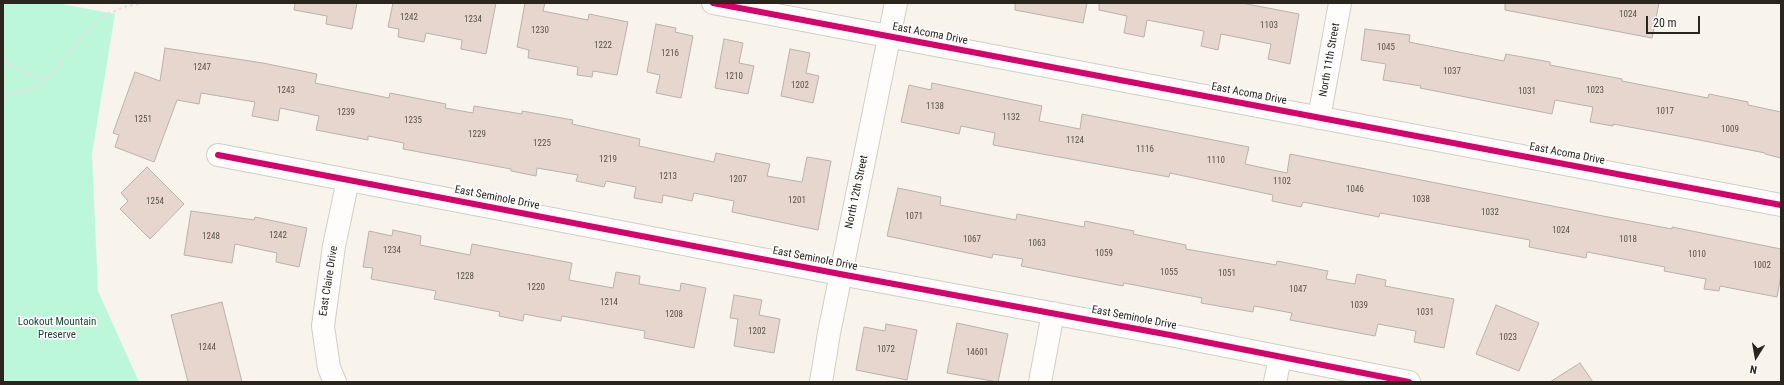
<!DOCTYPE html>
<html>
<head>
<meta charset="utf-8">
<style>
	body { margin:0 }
	#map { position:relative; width:1784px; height:385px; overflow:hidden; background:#f8f4ec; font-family:"Roboto Condensed",sans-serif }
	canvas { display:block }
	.frame { position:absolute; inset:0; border:4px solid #2b261d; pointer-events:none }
	.north { position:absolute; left:1736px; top:337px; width:40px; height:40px; -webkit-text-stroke:3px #fff; paint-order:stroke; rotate:191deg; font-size:11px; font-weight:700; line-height:16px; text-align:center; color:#2b261d }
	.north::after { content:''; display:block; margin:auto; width:14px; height:18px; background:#2b261d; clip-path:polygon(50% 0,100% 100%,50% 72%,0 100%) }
	.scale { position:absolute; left:1646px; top:16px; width:54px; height:18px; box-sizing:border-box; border:2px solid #2b261d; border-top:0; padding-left:5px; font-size:12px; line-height:14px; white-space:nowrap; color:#2b261d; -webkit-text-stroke:3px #fff; paint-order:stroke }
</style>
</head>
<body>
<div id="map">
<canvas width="1784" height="385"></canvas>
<div class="frame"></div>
<div class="north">N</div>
<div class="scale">20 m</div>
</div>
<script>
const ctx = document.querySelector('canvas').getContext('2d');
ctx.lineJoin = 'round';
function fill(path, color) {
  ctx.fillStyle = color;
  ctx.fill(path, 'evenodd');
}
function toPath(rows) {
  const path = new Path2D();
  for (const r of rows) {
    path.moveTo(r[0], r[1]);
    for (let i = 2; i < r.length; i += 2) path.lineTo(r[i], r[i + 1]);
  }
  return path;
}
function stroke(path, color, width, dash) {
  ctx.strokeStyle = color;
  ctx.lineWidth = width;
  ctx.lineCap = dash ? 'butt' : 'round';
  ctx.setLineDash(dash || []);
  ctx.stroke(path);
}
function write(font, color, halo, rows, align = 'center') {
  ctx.font = font + ' "Roboto Condensed",sans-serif';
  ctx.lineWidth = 3.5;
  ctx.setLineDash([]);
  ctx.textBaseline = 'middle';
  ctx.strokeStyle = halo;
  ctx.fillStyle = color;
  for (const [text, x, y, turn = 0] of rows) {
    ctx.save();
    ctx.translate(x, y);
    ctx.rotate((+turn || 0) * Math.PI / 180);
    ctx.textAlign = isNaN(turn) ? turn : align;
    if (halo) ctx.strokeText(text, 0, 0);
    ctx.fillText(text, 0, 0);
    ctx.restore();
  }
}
fill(toPath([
	[3,3,57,3,115,14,92,154,98,291,139,382,3,382]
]), '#bdf7d9');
const building = toPath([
	[295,3,357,3,352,29,326,24,327,16,294,10,295,3],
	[393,3,496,3,486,54,461,49,462,40,426,33,424,42,398,37,399,29,388,27,393,3],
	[525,3,545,3,543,11,588,20,589,14,628,22,617,75,593,71,592,77,577,75,578,67,528,58,529,50,517,47,525,3],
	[1015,3,1087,3,1083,23,1015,10,1015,3],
	[1099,3,1242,3,1299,14,1290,64,1268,59,1271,44,1221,34,1218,50,1201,46,1204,31,1147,20,1144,37,1124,33,1127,16,1099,10,1099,3],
	[1505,3,1659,3,1652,38,1505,10,1505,3],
	[656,24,676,28,675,32,693,36,681,98,656,93,660,75,647,72,656,24],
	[1365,29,1410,35,1409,42,1504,61,1506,54,1550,62,1550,65,1622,79,1622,81,1708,98,1709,94,1748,102,1748,105,1781,112,1781,158,1765,154,1765,153,1689,138,1613,124,1613,126,1590,122,1593,107,1555,100,1552,114,1420,88,1421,86,1383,80,1386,64,1361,60,1365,29],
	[724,39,743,43,739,63,754,66,748,94,715,88,724,39],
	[165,48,263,63,317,74,315,83,389,98,390,93,446,104,445,108,473,113,474,106,522,114,522,111,573,120,572,124,640,139,639,146,714,162,716,153,770,164,767,176,802,182,807,157,831,161,818,230,732,212,734,201,694,193,692,201,663,195,662,203,634,198,636,187,606,181,604,187,576,181,578,175,537,168,536,176,511,171,511,169,403,149,404,143,368,136,368,140,316,130,319,116,280,108,278,121,252,116,255,102,201,93,199,104,177,100,154,162,115,147,119,135,113,133,135,72,160,81,165,48],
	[790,49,810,53,806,73,819,76,813,103,781,96,790,49],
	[932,83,1042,106,1039,121,1080,129,1082,114,1249,147,1245,164,1287,173,1290,154,1603,216,1672,229,1672,227,1781,249,1781,275,1777,297,1720,286,1719,291,1704,289,1706,279,1664,271,1665,267,1587,252,1586,258,1529,247,1530,240,1380,213,1379,217,1303,202,1301,207,1272,201,1273,195,1170,173,1169,177,993,145,995,133,961,126,959,134,901,122,909,85,931,90,932,83],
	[147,167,184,204,150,239,120,209,128,201,121,193,147,167],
	[898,188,941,197,940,205,1016,220,1017,214,1084,227,1085,221,1134,231,1133,234,1186,245,1186,249,1276,265,1277,261,1328,271,1326,279,1355,284,1357,274,1386,280,1385,286,1454,299,1444,348,1414,342,1416,331,1378,324,1375,336,1290,320,1292,313,1254,306,1253,312,1201,303,1202,298,1124,283,1123,286,1021,266,1023,259,993,254,992,258,887,236,898,188],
	[191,211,254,220,255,217,307,228,299,267,276,262,277,253,235,244,232,263,184,255,191,211],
	[393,230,421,236,420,245,470,255,472,244,572,263,569,280,613,288,616,272,640,276,639,284,680,291,681,283,706,288,694,348,644,338,645,331,562,316,561,321,524,314,523,321,499,316,500,312,434,299,436,291,371,279,373,268,363,267,369,231,392,236,393,230],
	[734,295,762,300,759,315,780,319,774,353,734,346,738,319,730,318,734,295],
	[222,302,242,382,188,382,171,315,222,302],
	[1496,305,1539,323,1519,371,1476,354,1496,305],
	[957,323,1008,334,998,382,947,373,957,323],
	[886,324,917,330,907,380,856,370,864,327,885,331,886,324],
	[1580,363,1593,382,1550,382,1580,363]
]);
fill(building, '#e6d6cd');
stroke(building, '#b8b2ad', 1);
const minor = toPath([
	[713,3,1781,205],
	[1319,118,1340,3],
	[218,155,840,274,1170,335,1409,382],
	[335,382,329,368,323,326,334,246,348,180],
	[821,382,829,333,896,3],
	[1040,382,1053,313],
	[1275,382,1280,358]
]);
stroke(minor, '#d2cec6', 24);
stroke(toPath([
	[3,61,21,71,38,77,48,78],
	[3,97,43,84,87,31,101,17,124,7,143,3]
]), '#e3e1df', 2.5, [3, 3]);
stroke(minor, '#fefdfc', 22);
stroke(toPath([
	[713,3,1781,205],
	[218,155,840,274,1170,335,1409,382]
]), '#d6006c', 6);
write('9px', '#5a5249', null, [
	["1024",1628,15],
	["1242",409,18],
	["1234",473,20],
	["1103",1269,26],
	["1230",540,31],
	["1222",603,46],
	["1045",1386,48],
	["1216",670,54],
	["1247",202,68],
	["1037",1452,72],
	["1210",734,77],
	["1202",800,86],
	["1243",286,91],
	["1023",1595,91],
	["1031",1527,92],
	["1138",935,107],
	["1017",1665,112],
	["1239",346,113],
	["1132",1011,118],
	["1251",143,120],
	["1235",413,121],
	["1009",1730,130],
	["1229",477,135],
	["1124",1075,141],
	["1225",542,144],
	["1116",1145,150],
	["1219",608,160],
	["1110",1216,161],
	["1213",668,177],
	["1207",738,180],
	["1102",1282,182],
	["1046",1355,190],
	["1038",1421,200],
	["1201",797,201],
	["1254",155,202],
	["1032",1490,213],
	["1071",914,217],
	["1024",1561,231],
	["1242",278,236],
	["1248",211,237],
	["1067",972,240],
	["1018",1628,240],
	["1063",1037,244],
	["1234",392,251],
	["1059",1104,254],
	["1010",1697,255],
	["1002",1762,266],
	["1055",1169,273],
	["1051",1227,274],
	["1228",465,277],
	["1220",536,288],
	["1047",1298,290],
	["1214",609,303],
	["1039",1359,306],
	["1031",1425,313],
	["1208",674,315],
	["1202",757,332],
	["1023",1508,338],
	["1244",207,348],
	["1072",886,350],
	["14601",977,353]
]);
write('11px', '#2b261d', '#fff', [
	["East Acoma Drive",930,34,11],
	["North 11th Street",1330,60,-80],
	["East Acoma Drive",1249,94,11],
	["East Acoma Drive",1567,154,11],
	["North 12th Street",857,192,-78],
	["East Seminole Drive",497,198,11],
	["East Seminole Drive",815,259,11],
	["East Claire Drive",329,281,-81],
	["East Seminole Drive",1134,318,11]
]);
write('11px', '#184734', '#fff', [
	["Lookout Mountain",57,322],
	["Preserve",57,335]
]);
</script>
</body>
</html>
